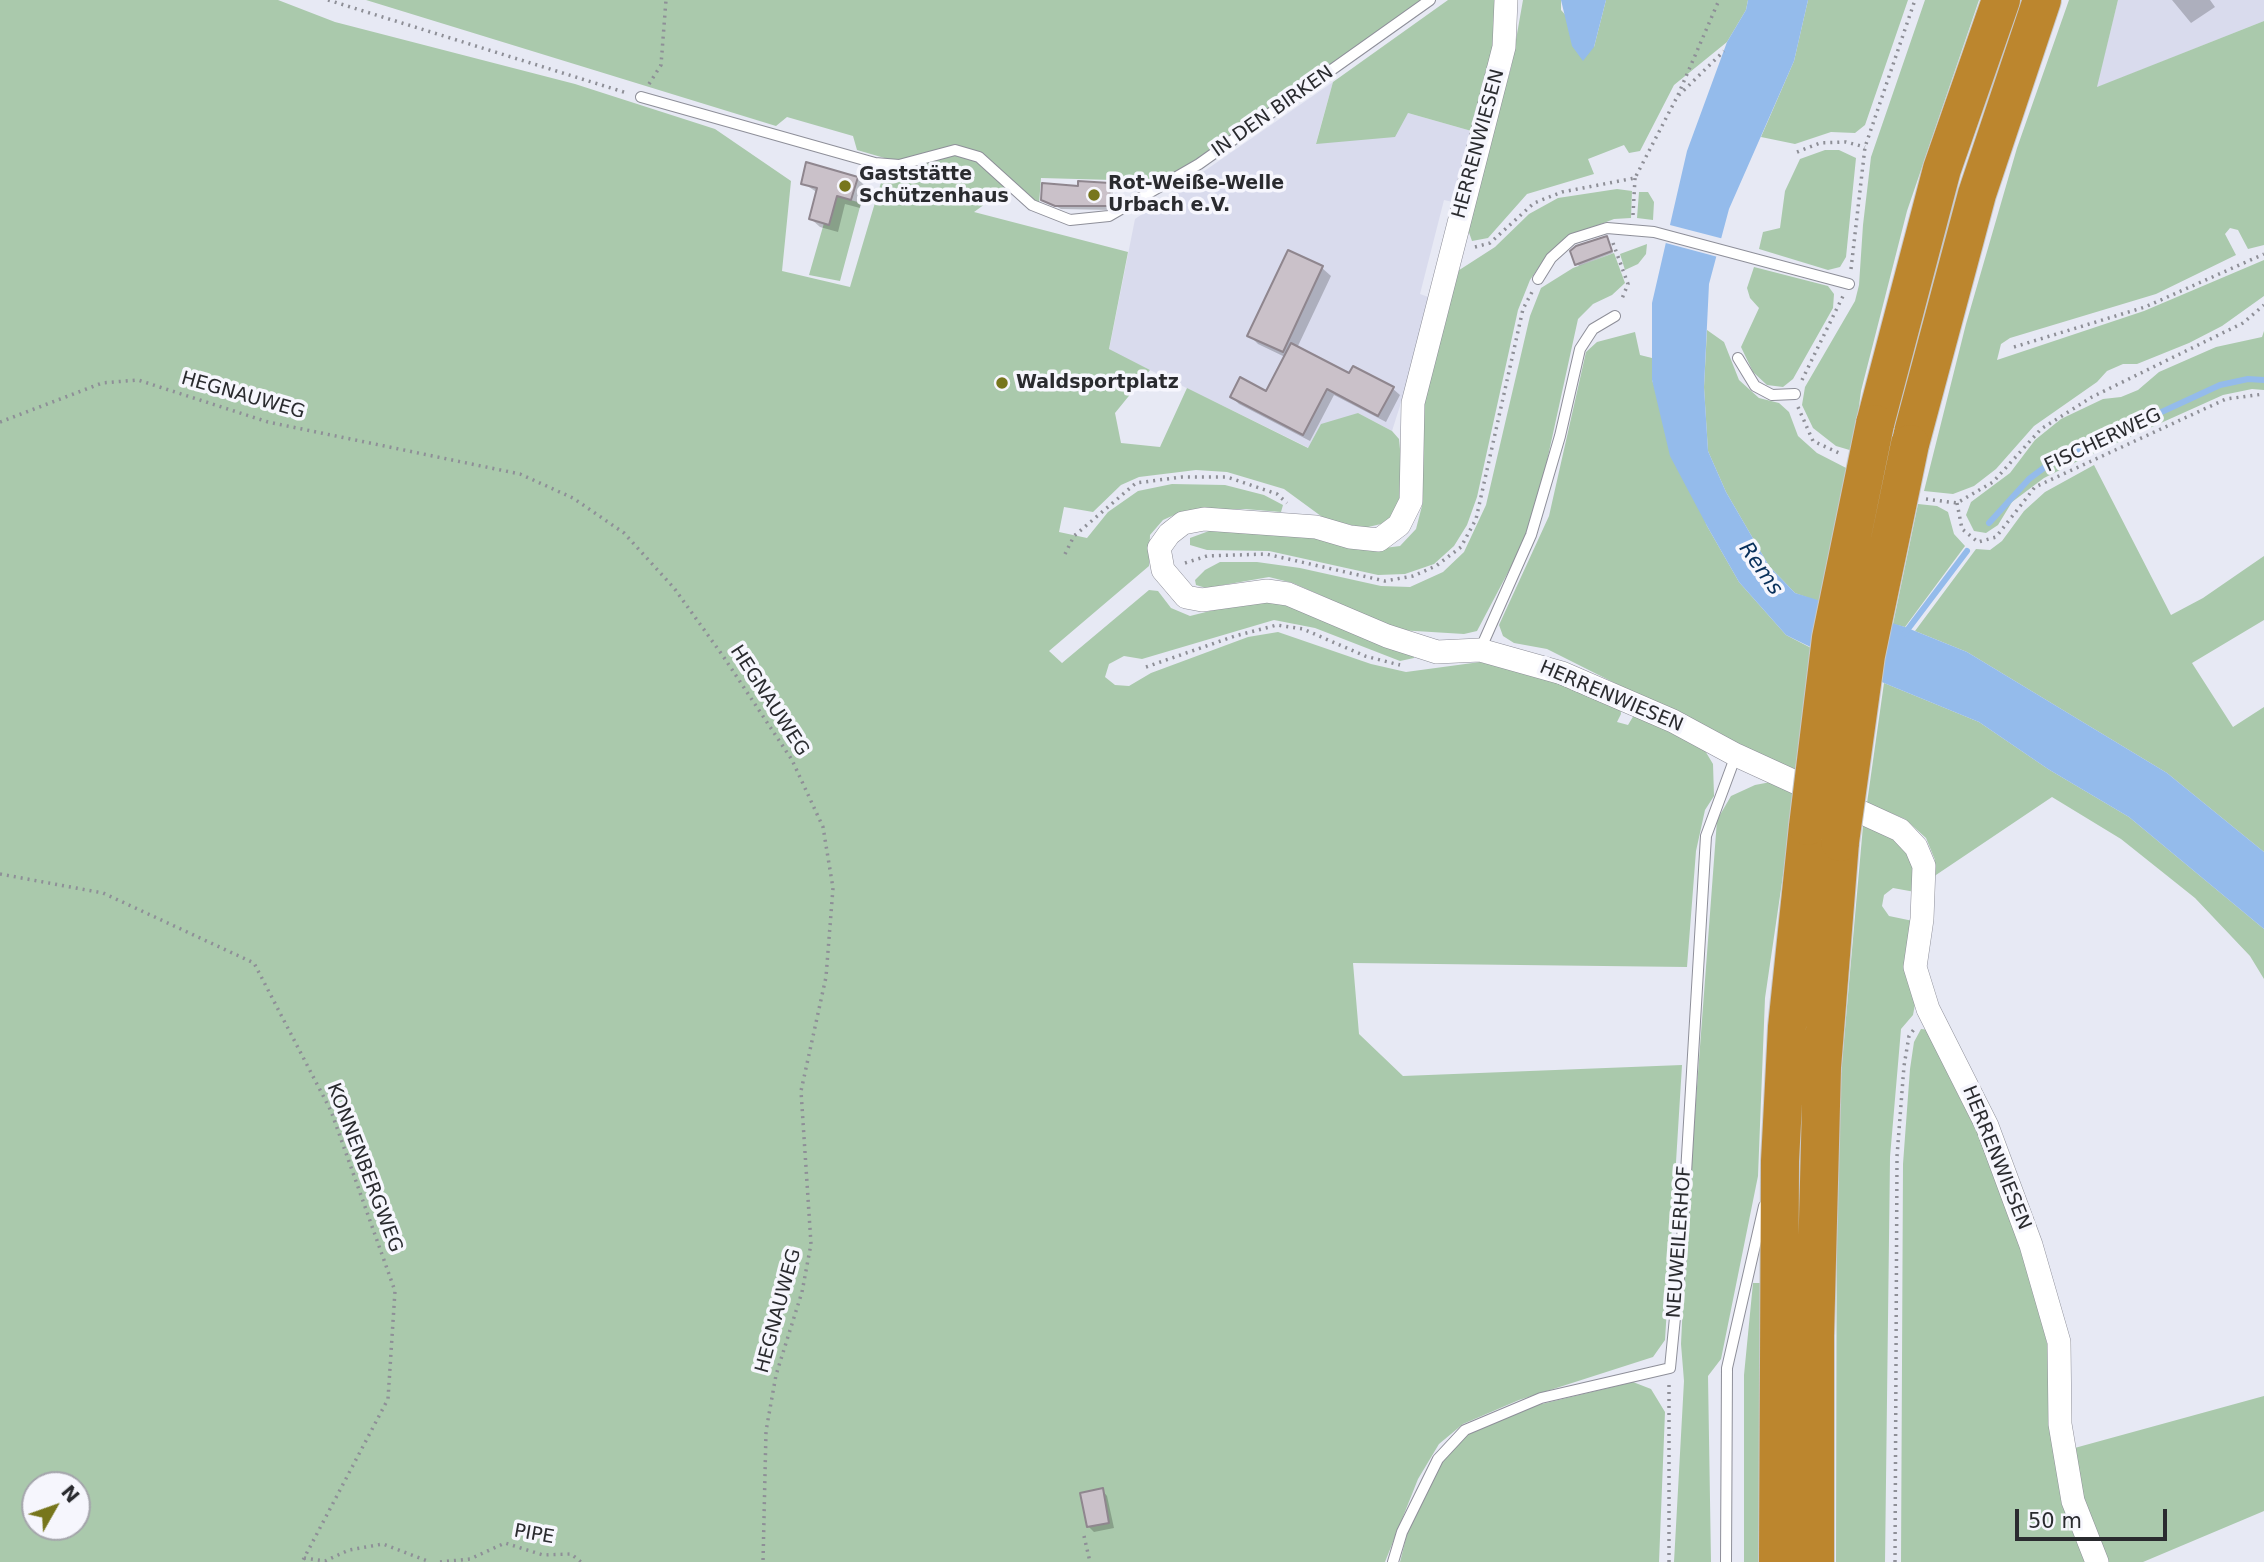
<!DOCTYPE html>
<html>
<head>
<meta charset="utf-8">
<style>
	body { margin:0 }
	#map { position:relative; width:2264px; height:1562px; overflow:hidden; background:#e7e9f4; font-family:"DejaVu Sans",sans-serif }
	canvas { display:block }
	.north { position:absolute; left:21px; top:1471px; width:70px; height:70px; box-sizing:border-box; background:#f6f6fd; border:2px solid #a4a5ab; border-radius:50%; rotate:50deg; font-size:19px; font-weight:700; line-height:28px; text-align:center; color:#2a2b2f }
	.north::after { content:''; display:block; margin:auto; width:24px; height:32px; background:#77761c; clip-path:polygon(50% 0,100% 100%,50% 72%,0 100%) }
	.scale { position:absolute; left:2015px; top:1509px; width:152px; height:32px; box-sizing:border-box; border:4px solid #2a2b2f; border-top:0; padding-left:9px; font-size:21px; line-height:24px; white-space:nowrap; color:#2a2b2f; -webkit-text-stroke:5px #f6f6fd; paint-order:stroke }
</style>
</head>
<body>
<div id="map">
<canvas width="2264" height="1562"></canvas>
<div class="north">N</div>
<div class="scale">50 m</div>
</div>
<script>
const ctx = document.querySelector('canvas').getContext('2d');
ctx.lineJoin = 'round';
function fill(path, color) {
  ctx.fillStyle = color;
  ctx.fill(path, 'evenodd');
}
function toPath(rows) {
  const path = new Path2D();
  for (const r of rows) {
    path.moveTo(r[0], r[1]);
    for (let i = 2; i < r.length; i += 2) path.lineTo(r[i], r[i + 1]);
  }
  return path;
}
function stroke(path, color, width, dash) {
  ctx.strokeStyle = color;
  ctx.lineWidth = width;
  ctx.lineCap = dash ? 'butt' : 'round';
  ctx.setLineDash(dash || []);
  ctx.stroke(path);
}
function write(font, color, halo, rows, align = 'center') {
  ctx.font = font + ' "DejaVu Sans",sans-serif';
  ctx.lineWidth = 7;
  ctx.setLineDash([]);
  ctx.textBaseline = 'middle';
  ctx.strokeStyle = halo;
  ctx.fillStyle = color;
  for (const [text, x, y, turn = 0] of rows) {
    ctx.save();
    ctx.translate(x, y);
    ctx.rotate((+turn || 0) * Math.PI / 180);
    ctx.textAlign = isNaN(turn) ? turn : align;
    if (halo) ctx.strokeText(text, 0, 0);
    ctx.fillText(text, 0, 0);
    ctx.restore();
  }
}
fill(toPath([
	[2118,0,2264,0,2264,21,2096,88],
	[1333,82,1316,143,1408,113,1475,132,1457,203,1444,200,1420,294,1434,299,1392,431,1358,413,1309,448,1109,350,1135,219]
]), '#d9dbed');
fill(toPath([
	[0,0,278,0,335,22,575,84,715,129,791,181,782,271,850,287,888,159,857,150,853,136,787,117,776,126,366,0,1424,0,1197,161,1140,191,1113,180,1041,178,1039,204,1014,183,974,212,1128,252,1109,349,1150,370,1115,413,1121,443,1160,447,1187,388,1308,448,1321,424,1358,413,1392,431,1399,439,1404,489,1395,514,1381,524,1364,528,1325,519,1284,489,1227,472,1196,470,1139,477,1121,485,1093,512,1064,507,1059,532,1087,538,1108,512,1138,491,1172,484,1225,485,1264,495,1283,505,1281,512,1245,509,1183,511,1163,520,1150,535,1149,566,1049,651,1062,663,1149,590,1158,591,1171,608,1190,616,1238,604,1272,601,1317,613,1414,653,1414,658,1400,661,1315,628,1274,620,1142,659,1124,656,1109,664,1105,677,1115,685,1129,686,1151,673,1248,637,1278,632,1371,664,1406,672,1480,662,1568,683,1620,702,1621,714,1617,722,1628,725,1634,715,1645,712,1704,749,1713,764,1714,796,1705,810,1696,851,1687,967,1353,963,1359,1034,1403,1076,1682,1065,1665,1340,1653,1357,1519,1400,1463,1424,1439,1444,1418,1479,1385,1562,0,1562],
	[35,1485,77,1485,77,1527,35,1527],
	[1448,0,1503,0,1475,132,1408,113,1395,137,1316,144,1333,82],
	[1523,0,1561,0,1561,10,1594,47,1606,0,1748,0,1746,10,1727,42,1674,85,1640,151,1629,153,1624,145,1588,159,1594,174,1527,194,1488,238,1472,241,1466,224,1511,68],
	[1808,0,1908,0,1865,125,1855,133,1831,132,1795,144,1761,137,1794,61],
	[1925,0,1979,0,1907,211,1861,391,1853,451,1836,446,1813,428,1802,405,1805,387,1855,301,1859,285,1863,225,1871,157],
	[2069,0,2118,0,2097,87,2264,21,2264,245,2248,249,2238,230,2230,228,2225,234,2236,255,2156,294,2010,338,2001,344,1997,360,2144,311,2264,260,2264,296,2222,326,2189,343,2137,364,2123,364,2107,371,2097,382,2034,426,1996,469,1974,486,1953,494,1924,491,1966,324,2017,148],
	[1825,150,1839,150,1856,158,1846,257,1840,267,1828,270,1759,249,1763,232,1780,228,1785,191,1800,159],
	[1617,189,1632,191,1631,218,1614,219,1570,236,1545,258,1530,280,1518,310,1477,497,1467,525,1454,546,1434,564,1405,574,1378,575,1269,551,1207,550,1190,545,1190,538,1209,531,1261,528,1377,549,1400,546,1416,529,1423,502,1420,459,1423,410,1450,276,1495,247,1529,214,1558,198],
	[1639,192,1648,192,1654,202,1653,220,1637,218],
	[837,196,861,203,840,281,809,275,824,223],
	[1647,244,1646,254,1638,264,1625,270,1620,254],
	[1614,253,1625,283,1612,295,1593,304,1578,319,1540,493,1523,544,1477,631,1464,634,1399,630,1293,583,1269,577,1206,588,1196,585,1195,580,1205,570,1220,562,1257,562,1300,568,1381,586,1410,587,1443,572,1464,552,1486,505,1530,316,1541,288,1573,268],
	[1754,267,1828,286,1834,294,1833,308,1793,379,1783,387,1767,385,1753,372,1741,347,1759,308,1750,298,1747,288],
	[1707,330,1724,342,1739,380,1759,398,1779,403,1789,412,1798,436,1817,453,1852,471,1825,604,1795,593,1769,566,1726,492,1708,451,1704,387],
	[2264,331,2264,390,2252,389,2223,395,2092,454,2044,478,2012,502,1998,525,1986,533,1974,531,1966,515,1971,502,2010,473,2035,440,2061,419,2103,399,2121,397,2138,390,2159,372,2216,347,2262,337],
	[1635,332,1640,355,1652,358,1652,380,1707,526,1739,582,1786,635,1813,649,1795,770,1740,746,1547,649,1514,643,1503,636,1499,625,1549,516,1586,352,1597,342],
	[2094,465,2171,615,2203,598,2264,556,2264,620,2192,663,2233,727,2264,707,2264,852,2167,773,1967,652,1915,631,1976,549,1990,550,2002,541,2024,511,2045,492],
	[1918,504,1937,506,1948,512,1954,534,1965,546,1905,627,1893,624],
	[1884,683,1979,722,2048,769,2129,817,2264,929,2264,979,2250,956,2195,898,2121,839,2052,797,1933,877,1935,860,1926,838,1905,819,1867,803],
	[1776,781,1796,787,1765,998,1758,1176,1721,1359,1708,1376,1711,1562,1674,1562,1684,1381,1681,1344,1687,1220,1717,820,1731,796,1755,785],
	[1863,826,1890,837,1906,850,1916,872,1915,892,1893,888,1884,895,1882,906,1889,916,1913,921,1916,999,1913,1015,1901,1029,1890,1157,1885,1562,1836,1562,1837,1119],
	[1921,1029,1931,1030,1971,1102,2037,1293,2090,1562,1901,1562,1903,1164,1910,1069,1914,1042],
	[1753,1283,1760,1283,1762,1562,1744,1562,1744,1375],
	[1633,1382,1651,1389,1665,1412,1659,1562,1400,1562,1408,1530,1443,1460,1469,1432,1525,1408],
	[2264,1396,2264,1511,2143,1562,2106,1562,2085,1510,2071,1449]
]), '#aac9ac');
fill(toPath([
	[1561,0,1606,0,1594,47,1583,61,1572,46],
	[1748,0,1808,0,1794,61,1729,209,1709,284,1704,387,1708,451,1726,492,1769,566,1795,593,1905,627,1967,652,2167,773,2264,852,2264,929,2129,817,2048,769,1979,722,1884,683,1786,635,1739,582,1707,526,1670,456,1652,380,1652,303,1687,151,1727,42,1746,10]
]), '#94bbeb');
fill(toPath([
	[1666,224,1724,239,1718,257,1662,242]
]), '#e7e9f4');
fill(toPath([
	[2172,0,2210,0,2215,7,2191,23],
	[857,178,866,187,860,208,845,204,838,232,820,227,811,219,818,193,803,183],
	[1110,184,1113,188,1113,210,1061,209,1043,199,1080,187],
	[1606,238,1613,253,1579,266,1577,264],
	[1322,268,1331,276,1297,348,1350,375,1392,388,1400,395,1386,422,1334,395,1310,441,1239,404,1232,397,1267,393,1285,357,1258,344,1250,336],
	[1102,1490,1107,1496,1114,1528,1094,1532,1088,1526]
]), '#0003');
stroke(toPath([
	[1989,523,2029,479,2049,464,2220,385,2248,379,2264,380],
	[1905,633,1967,551]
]), '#94bbeb', 6);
const building = toPath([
	[806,162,858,177,851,200,837,196,829,225,809,219,817,188,801,184,806,162],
	[1078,181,1110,183,1109,206,1055,206,1041,200,1042,183,1078,186,1078,181],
	[1607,236,1612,251,1575,265,1570,251,1576,246,1607,236],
	[1288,250,1323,266,1283,352,1247,336,1288,250],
	[1291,343,1349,373,1353,366,1394,387,1378,416,1327,389,1303,435,1230,397,1240,377,1266,391,1291,343],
	[1103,1488,1109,1523,1087,1527,1080,1493,1103,1488]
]);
fill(building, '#cac1c9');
stroke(building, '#8f868e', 2);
const lane = toPath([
	[641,97,875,163,899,165,955,150,979,157,1032,205,1070,220,1109,216,1199,164,1430,0],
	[1538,279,1551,258,1572,239,1607,228,1654,232,1849,284],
	[1738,358,1755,386,1772,395,1795,394],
	[1480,650,1531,535,1560,436,1580,349,1593,329,1615,316],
	[1393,1562,1402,1532,1438,1459,1465,1430,1541,1398,1670,1368,1681,1257,1706,836,1736,755],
	[1726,1562,1727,1368,1764,1206]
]);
const street = toPath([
	[1506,0,1504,47,1413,403,1411,501,1399,525,1379,540,1350,537,1316,527,1204,519,1183,523,1169,534,1159,548,1163,570,1186,597,1202,600,1267,591,1288,594,1387,636,1437,652,1480,650,1562,673,1673,721,1736,755,1900,830,1916,847,1924,866,1922,919,1915,967,1928,1009,1987,1126,2031,1245,2059,1342,2060,1424,2073,1501,2097,1562]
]);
const highway = toPath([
	[1875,424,1942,169,2001,0],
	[1910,444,1977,194,2042,0],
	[1778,1562,1780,1161,1787,1027,1808,826],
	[1815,1562,1815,1336,1822,1067,1840,842]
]);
stroke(lane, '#8e8f99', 12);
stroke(street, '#8e8f99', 24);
stroke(highway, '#c8c8c9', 40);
stroke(toPath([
	[328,0,627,93],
	[649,84,661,65,666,0],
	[1678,95,1719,0],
	[1797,152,1820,143,1846,142,1865,147],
	[1633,215,1635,178],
	[1613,243,1628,284,1621,301],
	[1475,247,1490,243,1534,203,1562,192,1635,178,1677,97,1724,51],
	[1851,269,1865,147,1915,0],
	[2014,347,2145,307,2264,254],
	[1802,380,1843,296],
	[1798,407,1813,441,1839,453],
	[0,422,102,383,138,380,268,422,520,474,573,498,624,533,674,588,723,656,792,760,823,827,833,888,826,977,801,1091,811,1244,802,1292,776,1375,766,1431,763,1562],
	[1926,499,1957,503,1993,482,2041,429,2092,397,2243,323,2264,305],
	[1957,503,1962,529,1978,542,1996,537,2035,487,2226,399,2264,394],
	[1065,554,1074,536,1136,483,1182,477,1227,477,1277,494,1287,503],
	[1185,563,1207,556,1266,554,1385,581,1413,576,1436,566,1461,547,1476,519,1523,309,1532,292],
	[1146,667,1235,636,1277,625,1303,629,1365,656,1400,665],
	[0,874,103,893,254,963,331,1111,395,1291,388,1399,302,1562],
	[1084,1536,1090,1562],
	[304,1558,325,1561,349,1550,383,1544,430,1562],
	[440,1562,470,1559,505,1543,543,1555,571,1554,581,1562],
	[1669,1562,1669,1384],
	[1895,1562,1897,1156,1904,1066,1909,1036,1915,1028]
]), '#8e8f97', 3.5, [2, 5]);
stroke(lane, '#fff', 10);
stroke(street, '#fff', 23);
stroke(highway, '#bc862e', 38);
const highwayBridge = toPath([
	[1808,826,1831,638,1875,424],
	[1840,842,1866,655,1910,444]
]);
stroke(highwayBridge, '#c8c8c9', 40, []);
stroke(highwayBridge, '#bc862e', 38);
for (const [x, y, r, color] of [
	[845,186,7,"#77761c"],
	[1094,195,7,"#77761c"],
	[1002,383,7,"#77761c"]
]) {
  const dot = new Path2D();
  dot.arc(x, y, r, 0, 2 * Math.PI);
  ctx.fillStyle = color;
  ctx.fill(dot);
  stroke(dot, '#f6f6fd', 2.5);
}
write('19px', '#2a2b2f', '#f6f6fd', [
	["IN DEN BIRKEN",1273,112,-35],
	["HERRENWIESEN",1479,144,-75],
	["HEGNAUWEG",243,396,16],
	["FISCHERWEG",2103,441,-25],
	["HERRENWIESEN",1611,697,23],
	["HEGNAUWEG",769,701,57],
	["HERRENWIESEN",1996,1158,68],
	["KONNENBERGWEG",364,1168,69],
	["NEUWEILERHOF",1680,1242,-86],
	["HEGNAUWEG",779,1311,-75],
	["PIPE",534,1535,10]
]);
write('bold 19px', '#2a2b2f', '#f6f6fd', [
	["Gaststätte",859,175],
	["Schützenhaus",859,197],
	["Rot-Weiße-Welle",1108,184],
	["Urbach e.V.",1108,206],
	["Waldsportplatz",1016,383]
], 'left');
write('italic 21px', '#08305b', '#f6f6fd', [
	["Rems",1760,569,55]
]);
</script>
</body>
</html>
